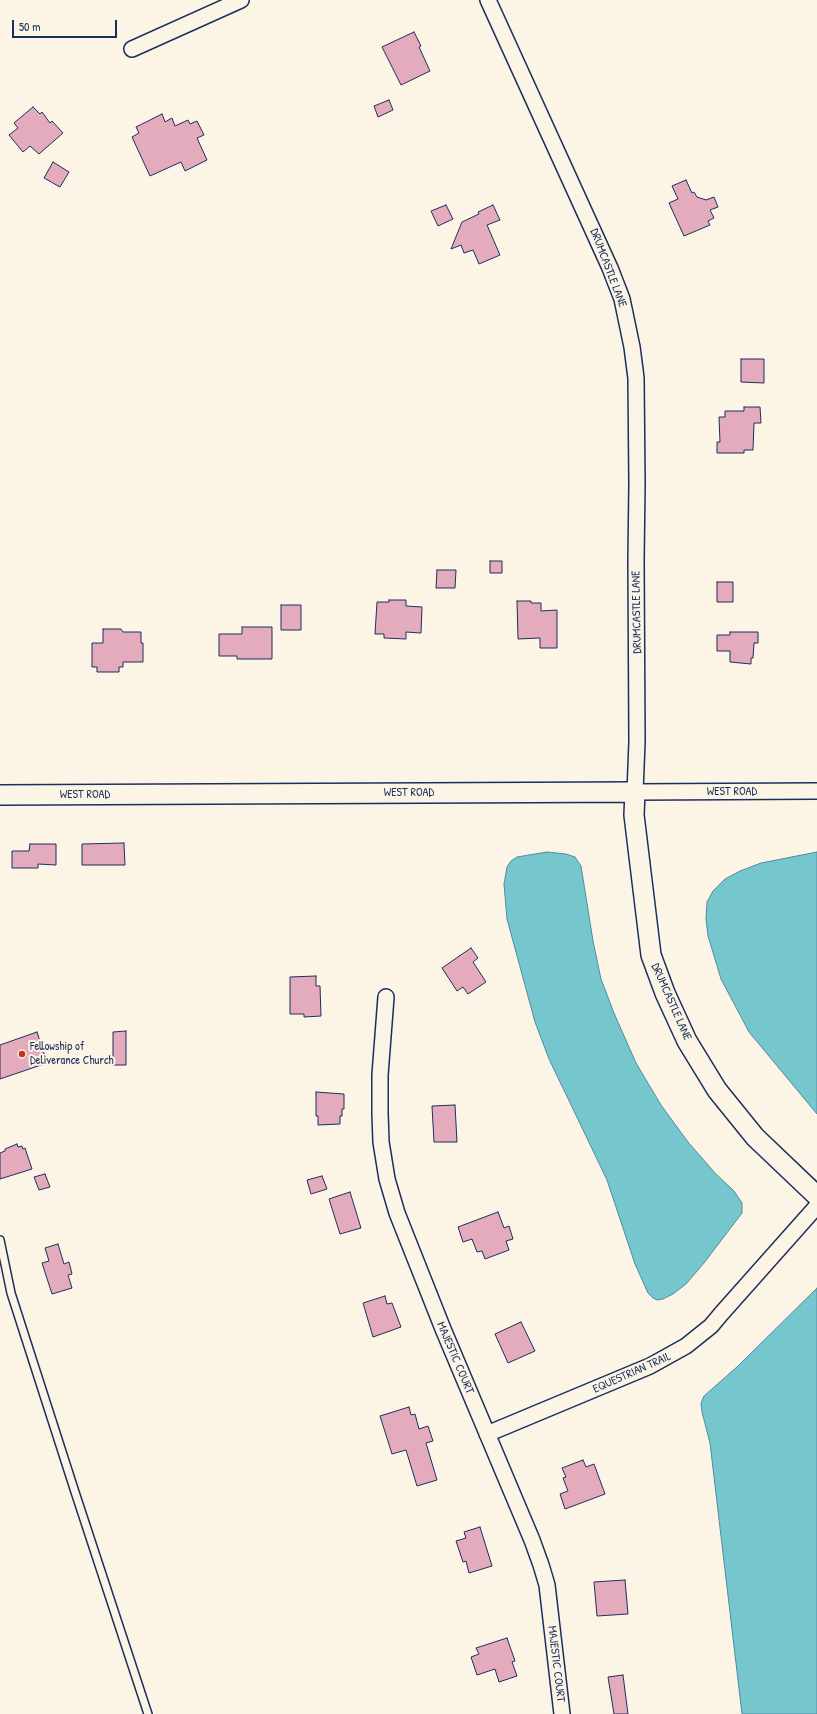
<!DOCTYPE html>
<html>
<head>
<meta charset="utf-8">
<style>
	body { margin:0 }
	#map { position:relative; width:817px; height:1714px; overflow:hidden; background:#fcf5e5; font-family:"Patrick Hand",sans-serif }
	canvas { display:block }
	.scale { position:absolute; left:12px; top:20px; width:105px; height:18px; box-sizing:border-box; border:2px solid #1b2f5e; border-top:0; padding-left:5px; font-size:12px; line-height:14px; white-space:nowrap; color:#1b2f5e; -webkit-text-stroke:3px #fcf5e5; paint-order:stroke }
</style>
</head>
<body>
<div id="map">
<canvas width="817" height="1714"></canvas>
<div class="scale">50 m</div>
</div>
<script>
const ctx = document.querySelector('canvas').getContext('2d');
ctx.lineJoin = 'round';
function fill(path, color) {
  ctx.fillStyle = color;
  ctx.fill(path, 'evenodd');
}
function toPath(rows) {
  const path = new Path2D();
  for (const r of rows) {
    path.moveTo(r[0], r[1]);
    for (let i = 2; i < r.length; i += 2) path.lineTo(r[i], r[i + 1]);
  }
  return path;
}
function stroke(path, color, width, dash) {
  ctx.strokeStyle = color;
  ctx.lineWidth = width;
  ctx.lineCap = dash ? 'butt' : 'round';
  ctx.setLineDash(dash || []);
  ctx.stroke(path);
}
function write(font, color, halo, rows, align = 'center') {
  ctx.font = font + ' "Patrick Hand",sans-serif';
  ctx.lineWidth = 4;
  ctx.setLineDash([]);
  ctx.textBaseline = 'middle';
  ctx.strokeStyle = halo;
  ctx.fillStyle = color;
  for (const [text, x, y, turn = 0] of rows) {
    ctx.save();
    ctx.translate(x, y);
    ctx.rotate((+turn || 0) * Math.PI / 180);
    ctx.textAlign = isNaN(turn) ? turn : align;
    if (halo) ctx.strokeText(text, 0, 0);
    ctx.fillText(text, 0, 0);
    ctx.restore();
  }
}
const water = toPath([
	[547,852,566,854,575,857,581,866,593,941,601,979,614,1013,636,1063,661,1105,688,1142,715,1173,734,1191,742,1203,742,1213,704,1263,686,1284,673,1294,663,1299,657,1300,653,1298,648,1293,635,1264,607,1180,549,1059,535,1022,507,919,504,884,507,867,511,861,517,857,547,852],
	[817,852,817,1114,749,1032,721,979,708,936,706,919,707,902,713,891,725,879,740,871,761,863,817,852],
	[817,1288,817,1714,742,1714,710,1443,702,1412,701,1403,704,1396,738,1366,817,1288]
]);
fill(water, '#76c7cd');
stroke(water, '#528aa1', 1);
const building = toPath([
	[414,32,421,46,419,47,430,71,401,85,382,47,414,32],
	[389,100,393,110,378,117,374,106,389,100],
	[33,107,40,114,42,112,50,123,52,121,63,133,39,154,30,146,23,152,9,135,18,128,14,123,33,107],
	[162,114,165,122,172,118,175,126,188,120,190,124,197,121,204,135,197,138,207,160,185,171,181,162,150,176,132,137,139,133,136,127,162,114],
	[53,162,69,172,60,187,44,178,53,162],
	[686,180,692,193,694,192,697,197,706,200,714,197,718,207,710,210,714,218,708,221,710,225,684,236,669,203,678,199,672,186,686,180],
	[446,205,453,219,438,226,431,211,446,205],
	[493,205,500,220,487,225,500,255,479,264,473,250,464,253,461,245,451,249,462,222,479,214,478,212,493,205],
	[741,359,764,359,764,383,741,382,741,359],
	[744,407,760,407,761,423,754,423,753,450,744,450,744,453,717,453,717,442,720,442,719,417,725,417,725,411,744,411,744,407],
	[490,561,502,561,502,573,490,573,490,561],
	[437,570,456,570,455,588,436,588,437,570],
	[717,582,733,582,733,602,717,602,717,582],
	[389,600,406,600,406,606,422,607,421,633,406,632,406,639,384,638,384,634,375,634,377,602,389,602,389,600],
	[517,601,531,601,531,603,541,603,541,611,557,610,557,648,540,648,540,638,518,639,517,601],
	[281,605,301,605,301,630,281,630,281,605],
	[242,627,272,627,272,659,237,659,237,656,219,656,219,634,242,634,242,627],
	[103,629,121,629,123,632,141,632,141,643,143,643,143,662,123,662,123,667,119,667,119,672,97,672,97,667,92,667,92,643,103,643,103,629],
	[730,632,758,632,758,643,754,643,753,658,751,658,751,664,730,662,730,651,717,651,717,635,730,635,730,632],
	[124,843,125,865,82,865,82,844,124,843],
	[30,844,56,844,56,865,38,864,38,868,12,868,12,851,29,851,30,844],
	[471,948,478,958,473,962,486,982,468,994,463,987,457,991,442,968,471,948],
	[316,976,316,986,320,986,321,1016,304,1017,304,1014,290,1014,290,977,316,976],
	[126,1031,126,1065,113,1065,113,1032,126,1031],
	[37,1032,47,1063,0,1079,0,1045,37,1032],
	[316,1092,344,1094,344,1109,342,1109,342,1116,340,1116,340,1124,318,1125,318,1116,316,1116,316,1092],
	[455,1105,457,1142,434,1142,432,1106,455,1105],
	[17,1144,18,1147,22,1146,23,1149,25,1148,32,1169,0,1179,0,1153,5,1151,5,1149,17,1144],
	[45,1174,50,1187,39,1190,34,1177,45,1174],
	[322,1176,327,1189,311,1194,307,1180,322,1176],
	[350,1192,361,1228,340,1234,329,1199,350,1192],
	[498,1212,504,1228,509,1226,513,1239,506,1241,509,1250,485,1259,482,1251,477,1252,472,1239,463,1242,458,1227,498,1212],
	[58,1244,64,1264,69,1262,72,1274,68,1275,72,1288,52,1294,42,1263,49,1261,45,1248,58,1244],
	[385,1296,387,1304,392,1303,401,1327,373,1337,363,1303,385,1296],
	[521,1322,535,1351,508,1363,495,1334,521,1322],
	[409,1407,411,1415,415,1414,419,1429,428,1426,433,1441,426,1443,437,1480,417,1486,406,1450,392,1454,380,1416,409,1407],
	[583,1460,586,1467,594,1464,605,1494,565,1509,560,1494,568,1491,563,1478,566,1477,562,1468,583,1460],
	[480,1527,492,1566,469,1573,466,1561,463,1562,456,1541,466,1538,464,1532,480,1527],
	[625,1580,628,1614,597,1616,594,1582,625,1580],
	[507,1638,515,1661,512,1662,517,1676,499,1682,495,1669,477,1675,471,1657,479,1654,476,1648,507,1638],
	[623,1675,628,1714,614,1714,608,1677,623,1675]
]);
fill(building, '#e4abbd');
stroke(building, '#1b2f5e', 1);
const service = toPath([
	[0,1240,11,1293,75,1492,148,1714]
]);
const minor = toPath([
	[488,0,610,268,622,299,632,347,636,378,637,484,636,561,637,742,635,792,817,791],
	[132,49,241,0],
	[386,997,380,1075,380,1113,381,1142,387,1179,397,1213,443,1329,532,1540,541,1565,547,1585,562,1714],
	[487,1434,650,1366,686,1346,711,1326,721,1314,817,1206]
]);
const tertiary = toPath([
	[0,795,635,792,634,815,651,955,665,993,687,1041,717,1090,755,1137,817,1196]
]);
stroke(service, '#1b2f5e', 10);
stroke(minor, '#1b2f5e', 18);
stroke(tertiary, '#1b2f5e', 22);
stroke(service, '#fcf5e5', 7);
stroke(minor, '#fcf5e5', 15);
stroke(tertiary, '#fcf5e5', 19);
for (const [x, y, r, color] of [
	[22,1054,4,"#c8321e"]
]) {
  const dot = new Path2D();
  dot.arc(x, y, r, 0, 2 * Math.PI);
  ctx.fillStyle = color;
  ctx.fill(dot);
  stroke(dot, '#fcf5e5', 1.5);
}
write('12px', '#1b2f5e', '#fcf5e5', [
	["DRUMCASTLE LANE",608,268,69],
	["DRUMCASTLE LANE",637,612,-91],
	["WEST ROAD",732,792],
	["WEST ROAD",409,793],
	["WEST ROAD",85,795],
	["DRUMCASTLE LANE",671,1002,66],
	["MAJESTIC COURT",455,1358,67],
	["EQUESTRIAN TRAIL",632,1373,-24],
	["MAJESTIC COURT",556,1664,83]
]);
write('12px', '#1b2f5e', '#fcf5e5', [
	["Fellowship of",30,1047],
	["Deliverance Church",30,1061]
], 'left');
</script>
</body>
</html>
